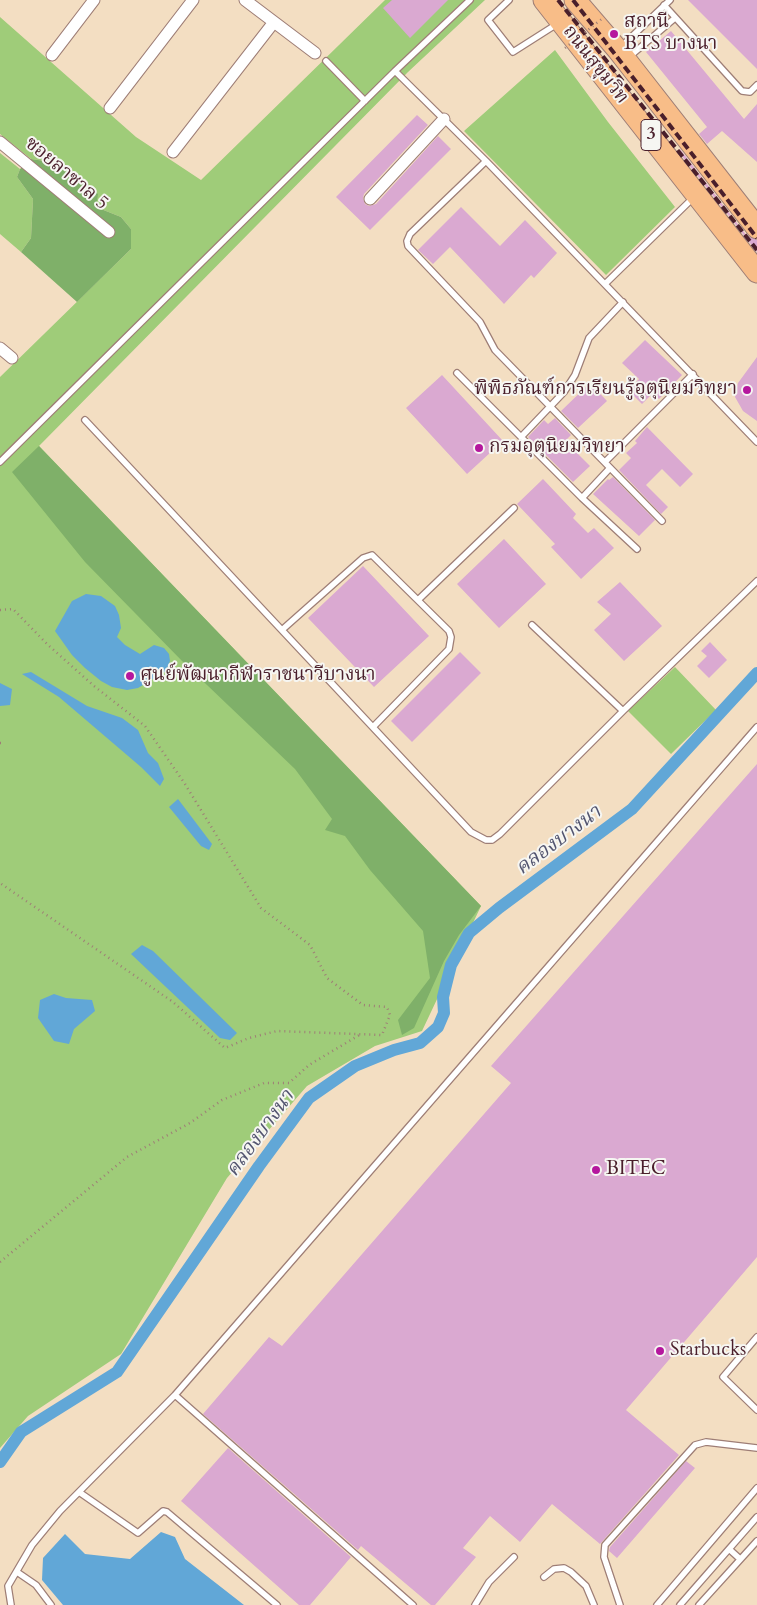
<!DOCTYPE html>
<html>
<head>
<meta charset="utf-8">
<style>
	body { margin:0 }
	canvas { display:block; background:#f3dec2 }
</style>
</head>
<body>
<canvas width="757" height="1605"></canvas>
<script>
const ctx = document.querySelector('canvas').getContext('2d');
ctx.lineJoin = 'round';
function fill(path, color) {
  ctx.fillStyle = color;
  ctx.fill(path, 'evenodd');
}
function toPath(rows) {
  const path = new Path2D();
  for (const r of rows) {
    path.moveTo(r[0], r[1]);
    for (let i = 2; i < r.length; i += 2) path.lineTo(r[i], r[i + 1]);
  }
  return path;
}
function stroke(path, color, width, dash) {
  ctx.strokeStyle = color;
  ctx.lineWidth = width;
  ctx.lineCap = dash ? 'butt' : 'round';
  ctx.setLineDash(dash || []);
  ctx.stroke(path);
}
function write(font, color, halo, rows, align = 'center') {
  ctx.font = font + ' Cardo,"Noto Serif Thai",serif';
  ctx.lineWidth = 4;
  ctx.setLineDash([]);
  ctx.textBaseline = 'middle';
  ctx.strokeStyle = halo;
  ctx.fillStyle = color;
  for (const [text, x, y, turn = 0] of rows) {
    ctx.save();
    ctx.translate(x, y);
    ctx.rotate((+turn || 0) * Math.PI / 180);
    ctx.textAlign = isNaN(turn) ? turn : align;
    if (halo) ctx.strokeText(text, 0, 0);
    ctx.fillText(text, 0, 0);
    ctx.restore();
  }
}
fill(toPath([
	[385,0,485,0,408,72,39,446,481,906,422,1031,375,1046,307,1086,227,1178,121,1354,28,1416,0,1448,0,377,131,249,131,229,121,217,96,207,52,162,31,159,0,134,0,17,136,137,201,180],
	[555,50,608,122,675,207,606,275,464,131],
	[0,153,20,169,17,177,33,199,31,238,21,252,0,234],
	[675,667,716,710,671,754,628,711]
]), '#9fcc79');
fill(toPath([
	[31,159,52,162,98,194,96,207,121,217,131,229,131,249,77,302,21,252,31,238,33,199,17,177,20,169],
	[39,446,481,906,459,935,444,961,414,1028,402,1035,398,1020,430,978,423,931,370,870,345,836,325,830,332,819,295,769,185,664,85,562,12,472]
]), '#7fb069');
fill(toPath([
	[86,594,101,596,115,606,119,615,121,628,117,637,125,645,140,654,154,645,164,648,169,654,170,661,166,671,138,688,127,690,112,687,101,681,85,668,72,655,55,631,72,601],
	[31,672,87,706,122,718,138,730,148,753,158,763,164,779,160,786,141,767,59,697,22,674],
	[0,683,12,689,10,705,0,706],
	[178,799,212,844,209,850,201,846,169,807],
	[142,945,153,951,237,1033,230,1040,220,1038,150,972,131,954],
	[54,994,66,998,92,1000,95,1011,74,1029,69,1044,54,1041,38,1018,40,1000],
	[161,1532,175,1537,185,1559,244,1605,63,1605,42,1580,43,1558,65,1534,85,1554,130,1559]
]), '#61a7d7');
stroke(toPath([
	[0,1462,21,1432,117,1372,259,1166,309,1098,355,1066,394,1050,420,1043,438,1027,444,1013,443,997,451,965,469,933,499,908,632,809,757,673]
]), '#61a7d7', 12);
fill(toPath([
	[392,0,448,0,410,38,383,8],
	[688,0,757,0,757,69],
	[671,31,744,119,757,104,757,162,722,131,707,144,699,134,707,127,646,52],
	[417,115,428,125,364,194,363,198,365,204,369,206,376,204,438,136,451,149,370,230,336,197],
	[680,149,747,236,757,240,757,252,678,151],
	[461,207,500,246,525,220,557,253,534,278,531,275,504,304,450,247,433,264,418,250],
	[645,340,682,375,659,399,653,393,642,404,628,390,639,379,622,363],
	[757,357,757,421,743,411,735,397,738,383],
	[442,375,503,441,467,474,406,408],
	[590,383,607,401,578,428,561,411],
	[555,418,571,435,565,441,590,466,573,482,528,437,544,420,548,424],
	[647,427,693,474,680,487,662,469,646,485,668,507,661,514,619,470,631,458,626,453,637,443,635,441],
	[613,477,655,520,639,536,593,494,608,479,609,480],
	[543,479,576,514,573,518,588,533,594,528,614,548,581,579,551,547,555,544,517,504],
	[504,539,546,584,499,628,457,584],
	[363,566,429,636,374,687,308,618],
	[620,582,662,626,624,661,594,630,611,614,597,602],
	[710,642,727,660,709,678,697,666,707,656,701,651],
	[460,652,481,673,412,742,391,721],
	[757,764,757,1257,626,1410,679,1455,600,1544,552,1504,520,1542,490,1516,463,1548,476,1557,435,1605,431,1605,361,1546,358,1550,203,1414,269,1337,282,1346,511,1083,491,1066],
	[228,1448,351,1557,310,1605,299,1605,181,1501],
	[686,1461,695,1468,617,1558,609,1551,610,1547]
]), '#daa9d1');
const lane = toPath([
	[509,0,488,20,513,52,557,24],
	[664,5,742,91,750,92,757,85],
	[621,47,670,0],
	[629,57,675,18],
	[326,61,365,101],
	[395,71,486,161,757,442],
	[486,161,410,234,407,241,408,246,480,322,495,350,662,521],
	[605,284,694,197],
	[457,373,582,498,637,549],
	[85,420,471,832,486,840,492,840,500,834,623,711,757,581],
	[522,436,564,392,575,375,589,338,623,302],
	[0,462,395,71,470,0],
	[605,462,693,374],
	[582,498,610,468],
	[418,600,514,508],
	[532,625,623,711],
	[283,629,363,558,372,555,449,631,451,637,449,649,374,726],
	[757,1337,723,1377,757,1410],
	[175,1395,413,1605],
	[79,1492,138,1533,163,1511,167,1512,277,1605],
	[729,1549,740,1559],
	[17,1572,36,1585,51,1605],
	[544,1577,554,1569,564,1568,571,1572,586,1586,594,1605],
	[11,1605,8,1586,32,1545,60,1511,175,1395,757,727],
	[475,1605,489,1582,514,1557],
	[620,1605,604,1557,605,1545,695,1445,706,1442,757,1448],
	[657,1605,757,1488],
	[680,1605,757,1517],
	[699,1605,757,1541]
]);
const street = toPath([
	[245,0,315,53],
	[52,55,94,0],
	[110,108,193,0],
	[0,142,109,232],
	[173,152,274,22],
	[370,199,444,119],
	[0,348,12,358]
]);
const highway = toPath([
	[544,0,757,272],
	[575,0,618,50,757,228]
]);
stroke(lane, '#9e7e76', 8);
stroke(street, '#9e7e76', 13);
stroke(highway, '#9e7e76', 23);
stroke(toPath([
	[0,610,13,609,47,644,94,686,145,726,185,784,261,908,310,945,327,978,363,1005,387,1007,390,1015,382,1035,277,1031,249,1038,225,1048,173,1002,0,883],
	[0,743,3,743],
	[0,1262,127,1157,190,1123,222,1100,264,1083,289,1083,309,1065,361,1034]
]), '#9e7e76', 2.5, [1, 4]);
stroke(lane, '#fff', 5.5);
stroke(street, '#fff', 11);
stroke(highway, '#f8bd88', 21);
stroke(toPath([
	[558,0,757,250],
	[573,0,757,238]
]), '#4a1f2b', 4, [8, 4]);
stroke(toPath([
	[565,48,603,18]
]), '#9e7e76', 2.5, [1, 4]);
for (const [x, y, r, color] of [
	[614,34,5,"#b5179e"],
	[747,390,5,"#b5179e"],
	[479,448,5,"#b5179e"],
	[130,676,5,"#b5179e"],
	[596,1170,5,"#b5179e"],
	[660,1351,5,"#b5179e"]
]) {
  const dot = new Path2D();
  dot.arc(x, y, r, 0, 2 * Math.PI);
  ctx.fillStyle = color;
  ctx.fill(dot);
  stroke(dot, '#f6f6f2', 2);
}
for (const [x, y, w] of [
	[651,135,20]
]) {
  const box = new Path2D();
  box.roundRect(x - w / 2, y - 15.5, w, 31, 4);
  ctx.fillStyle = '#f6f6f2';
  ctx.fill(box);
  stroke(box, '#4a1f2b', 1);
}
write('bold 18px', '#4a1f2b', null, [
	["3",651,135]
]);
write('19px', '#4a1f2b', '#f6f6f2', [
	["สถานี",624,23],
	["BTS บางนา",624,45],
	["พิพิธภัณฑ์การเรียนรู้อุตุนิยมวิทยา",737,390,"right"],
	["กรมอุตุนิยมวิทยา",489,448],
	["ศูนย์พัฒนากีฬาราชนาวีบางนา",140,676],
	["BITEC",606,1170],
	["Starbucks",670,1351]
], 'left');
write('19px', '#4a1f2b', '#f6f6f2', [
	["ถนนสุขุมวิท",595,65,52],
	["ซอยลาซาล 5",66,174,40]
]);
write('italic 20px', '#535570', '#f6f6f2', [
	["คลองบางนา",559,841,-37],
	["คลองบางนา",261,1134,-54]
]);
</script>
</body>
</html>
